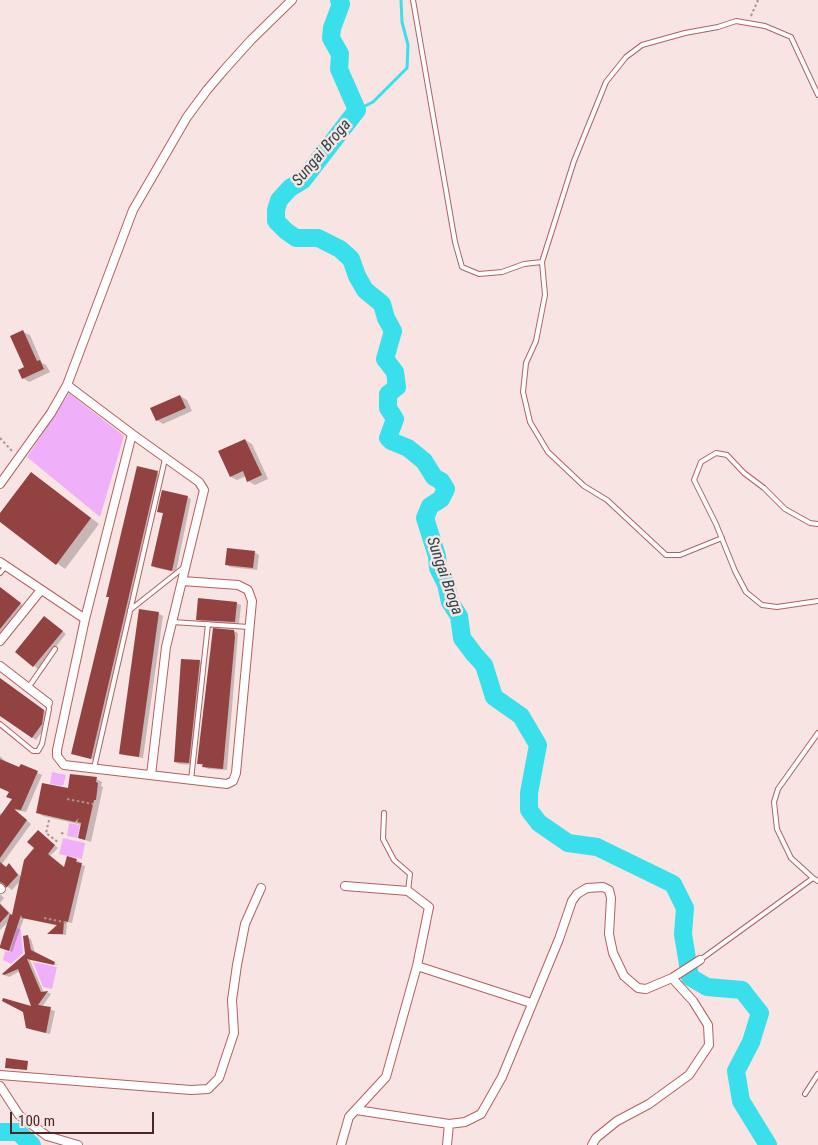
<!DOCTYPE html>
<html>
<head>
<meta charset="utf-8">
<style>
	body { margin:0 }
	#map { position:relative; width:818px; height:1145px; overflow:hidden; background:#f8e4e3; font-family:"Roboto Condensed",sans-serif }
	canvas { display:block }
	.scale { position:absolute; left:10px; top:1112px; width:144px; height:22px; box-sizing:border-box; border:2px solid #4b2726; border-top:0; padding-left:6px; font-size:15px; line-height:18px; white-space:nowrap; color:#4b2726; -webkit-text-stroke:4px #f8e4e3; paint-order:stroke }
</style>
</head>
<body>
<div id="map">
<canvas width="818" height="1145"></canvas>
<div class="scale">100 m</div>
</div>
<script>
const ctx = document.querySelector('canvas').getContext('2d');
ctx.lineJoin = 'round';
function fill(path, color) {
  ctx.fillStyle = color;
  ctx.fill(path, 'evenodd');
}
function toPath(rows) {
  const path = new Path2D();
  for (const r of rows) {
    path.moveTo(r[0], r[1]);
    for (let i = 2; i < r.length; i += 2) path.lineTo(r[i], r[i + 1]);
  }
  return path;
}
function stroke(path, color, width, dash) {
  ctx.strokeStyle = color;
  ctx.lineWidth = width;
  ctx.lineCap = dash ? 'butt' : 'round';
  ctx.setLineDash(dash || []);
  ctx.stroke(path);
}
function write(font, color, halo, rows, align = 'center') {
  ctx.font = font + ' "Roboto Condensed",sans-serif';
  ctx.lineWidth = 5;
  ctx.setLineDash([]);
  ctx.textBaseline = 'middle';
  ctx.strokeStyle = halo;
  ctx.fillStyle = color;
  for (const [text, x, y, turn = 0] of rows) {
    ctx.save();
    ctx.translate(x, y);
    ctx.rotate((+turn || 0) * Math.PI / 180);
    ctx.textAlign = isNaN(turn) ? turn : align;
    if (halo) ctx.strokeText(text, 0, 0);
    ctx.fillText(text, 0, 0);
    ctx.restore();
  }
}
fill(toPath([
	[69,393,124,436,100,517,27,457],
	[52,772,66,775,63,786,50,784],
	[69,823,80,825,77,838,67,836],
	[63,838,85,843,82,859,59,854],
	[17,928,21,930,23,953,11,964,3,960,5,951,10,952],
	[33,962,57,967,52,989,43,987]
]), '#efb0f9');
fill(toPath([
	[23,332,30,335,42,363,46,365,50,372,29,382,23,378,26,368],
	[180,396,187,400,192,411,163,424,157,420],
	[245,440,252,444,268,479,255,485,248,481,246,476,237,480,231,477],
	[138,468,162,475,95,760,72,753,110,598,107,596],
	[40,479,99,524,65,569,0,521,0,515],
	[187,497,191,499,176,572,156,568,152,566,164,514,158,511],
	[254,552,259,555,257,570,230,567,226,564],
	[0,588,25,607,0,638],
	[236,603,241,605,239,624,201,621,197,619],
	[140,611,159,614,163,616,143,758,124,755,120,753],
	[49,620,66,634,38,669,16,652],
	[234,631,238,633,227,770,208,769,198,763],
	[182,660,200,661,204,664,193,765,179,764,175,762],
	[0,679,48,713,46,726,36,740,0,714],
	[0,756,8,764,20,769,21,765,42,775,26,812,15,810,31,824,2,864,7,868,9,865,13,868,21,877,41,833,58,848,50,856,65,869,76,860,80,862,79,864,85,866,72,923,67,922,66,935,49,934,58,926,24,918,12,952,4,949,10,920,0,930,0,903,13,916,21,880,12,890,5,885,0,888,0,813,3,814,13,799,10,792,0,787],
	[96,779,102,782,101,786,103,787,91,842,79,838,82,825,43,816,38,813,69,789],
	[0,894,4,898,0,903],
	[27,937,31,939,35,953,58,965,30,960,44,993,47,992,51,994,42,1007,55,1011,50,1034,32,1030,28,1028,33,1007,20,971,9,977,4,975,26,954]
]), '#0003');
stroke(toPath([
	[357,110,373,102,407,68,408,45,402,22,401,0]
]), '#39dfea', 3);
stroke(toPath([
	[339,0,341,4,332,28,331,38,340,54,339,69,357,110,303,180,290,188,279,200,276,210,276,221,286,231,296,238,318,238,340,249,351,259,357,276,365,290,382,304,386,318,393,331,385,359,395,372,397,387,388,394,388,408,395,419,388,438,391,441,408,448,424,461,434,477,441,481,446,489,441,499,430,506,425,518,437,556,438,568,446,584,450,602,459,616,462,638,474,654,484,665,494,697,521,716,538,745,529,793,529,810,539,823,568,843,597,847,673,884,685,908,683,934,690,977,707,987,742,990,760,1013,751,1042,736,1071,741,1101,768,1145],
	[0,1132,18,1132,32,1145]
]), '#39dfea', 18);
fill(toPath([
	[23,330,37,361,40,360,44,369,22,379,18,370,24,367,10,336],
	[180,395,186,408,156,421,150,408],
	[245,439,262,475,247,482,243,471,230,477,218,451],
	[137,466,158,471,91,759,71,754,109,597,106,597],
	[31,472,91,518,56,565,0,522,0,513],
	[162,490,188,496,172,571,151,566,163,513,157,512],
	[227,548,255,551,253,568,225,565],
	[0,587,21,603,0,629],
	[198,598,237,602,235,622,196,620],
	[139,609,159,612,139,757,119,754],
	[44,616,63,631,33,667,15,652],
	[213,628,234,630,235,637,223,769,202,767,203,764,197,764],
	[181,659,200,660,189,763,174,762],
	[0,678,44,710,42,724,32,738,0,716],
	[0,759,19,767,21,764,38,771,21,810,14,809,27,820,0,858,0,816,12,799,6,797,9,792,0,788],
	[70,774,97,777,96,782,98,783,96,800,94,800,85,840,78,838,81,823,77,822,79,818,75,822,36,813,42,783,68,788],
	[38,830,55,845,48,854,64,867,67,856,77,859,76,862,82,863,68,922,64,921,63,934,47,934,57,925,22,918,21,915,9,951,0,948,0,946,10,914,12,915,24,860,34,848,27,842],
	[0,862,6,867,9,863,18,875,6,888,4,884,0,882],
	[0,904,9,913,0,923],
	[28,935,31,950,55,962,54,965,27,959,41,992,48,991,38,1005,51,1007,46,1033,26,1028,23,1012,2,1001,3,998,31,1006,18,969,4,975,2,974,25,954,23,936],
	[6,1058,28,1061,27,1070,5,1068]
]), '#934242');
const lane = toPath([
	[413,0,455,242,462,267,479,274,502,272,524,264,542,262],
	[818,524,810,523,785,509,764,488,744,473,727,455,716,453,701,462,694,480,716,524,735,571,746,592,762,605,777,607,818,601],
	[722,538,680,555,666,555,607,500,584,486,548,452,530,422,523,392,526,363,536,341,545,295,542,262,574,161,606,82,626,57,642,45,685,33,718,27,736,21,765,26,791,37,818,95],
	[0,573,6,566],
	[130,610,183,568],
	[172,622,249,627],
	[28,688,55,649],
	[0,724,33,751,38,751,42,744,49,709,48,703],
	[94,768,165,459],
	[191,780,208,624],
	[384,813,383,839,394,860,410,874,408,891],
	[813,878,791,858,777,829,774,802,778,789,818,733],
	[700,960,813,878,818,881],
	[805,1094,818,1074]
]);
const street = toPath([
	[67,385,132,434,85,619,57,750,57,756,64,765,227,784,233,781,236,773,252,601,248,590,238,585,182,581],
	[132,434,199,482,204,490,166,647,151,775],
	[0,484,51,413,67,385,133,210,187,117,207,90,224,70,251,40,292,0],
	[0,562,85,619],
	[0,641,41,590],
	[0,666,48,703],
	[0,888,1,889],
	[417,966,531,1003],
	[0,1075,191,1090,208,1089,219,1078,234,1033,232,1000,237,965,245,924,261,888],
	[0,1086,19,1115,47,1136,78,1145],
	[356,1110,449,1124,465,1122,481,1114,502,1077,559,939,572,901,577,894,587,888,603,887,609,890,611,898,609,934,613,953,624,976,638,988,646,989,672,978,700,960],
	[341,1145,349,1117,386,1077,417,966,429,907,408,891,345,886],
	[447,1145,449,1124],
	[592,1145,596,1138,617,1121,649,1104,689,1075,709,1045,708,1025,693,1001,672,978]
]);
stroke(lane, '#b4605e', 6);
stroke(street, '#b4605e', 10);
stroke(toPath([
	[751,16,758,0],
	[0,438,12,451],
	[67,799,93,804],
	[49,820,46,833,59,843],
	[61,833,66,834],
	[44,918,68,923]
]), '#ad9291', 2, [2.5, 2.5]);
stroke(lane, '#fff', 4);
stroke(street, '#fff', 8);
write('italic 16px', '#27474a', '#f8e4e3', [
	["Sungai Broga",322,153,-50],
	["Sungai Broga",444,576,71]
]);
</script>
</body>
</html>
